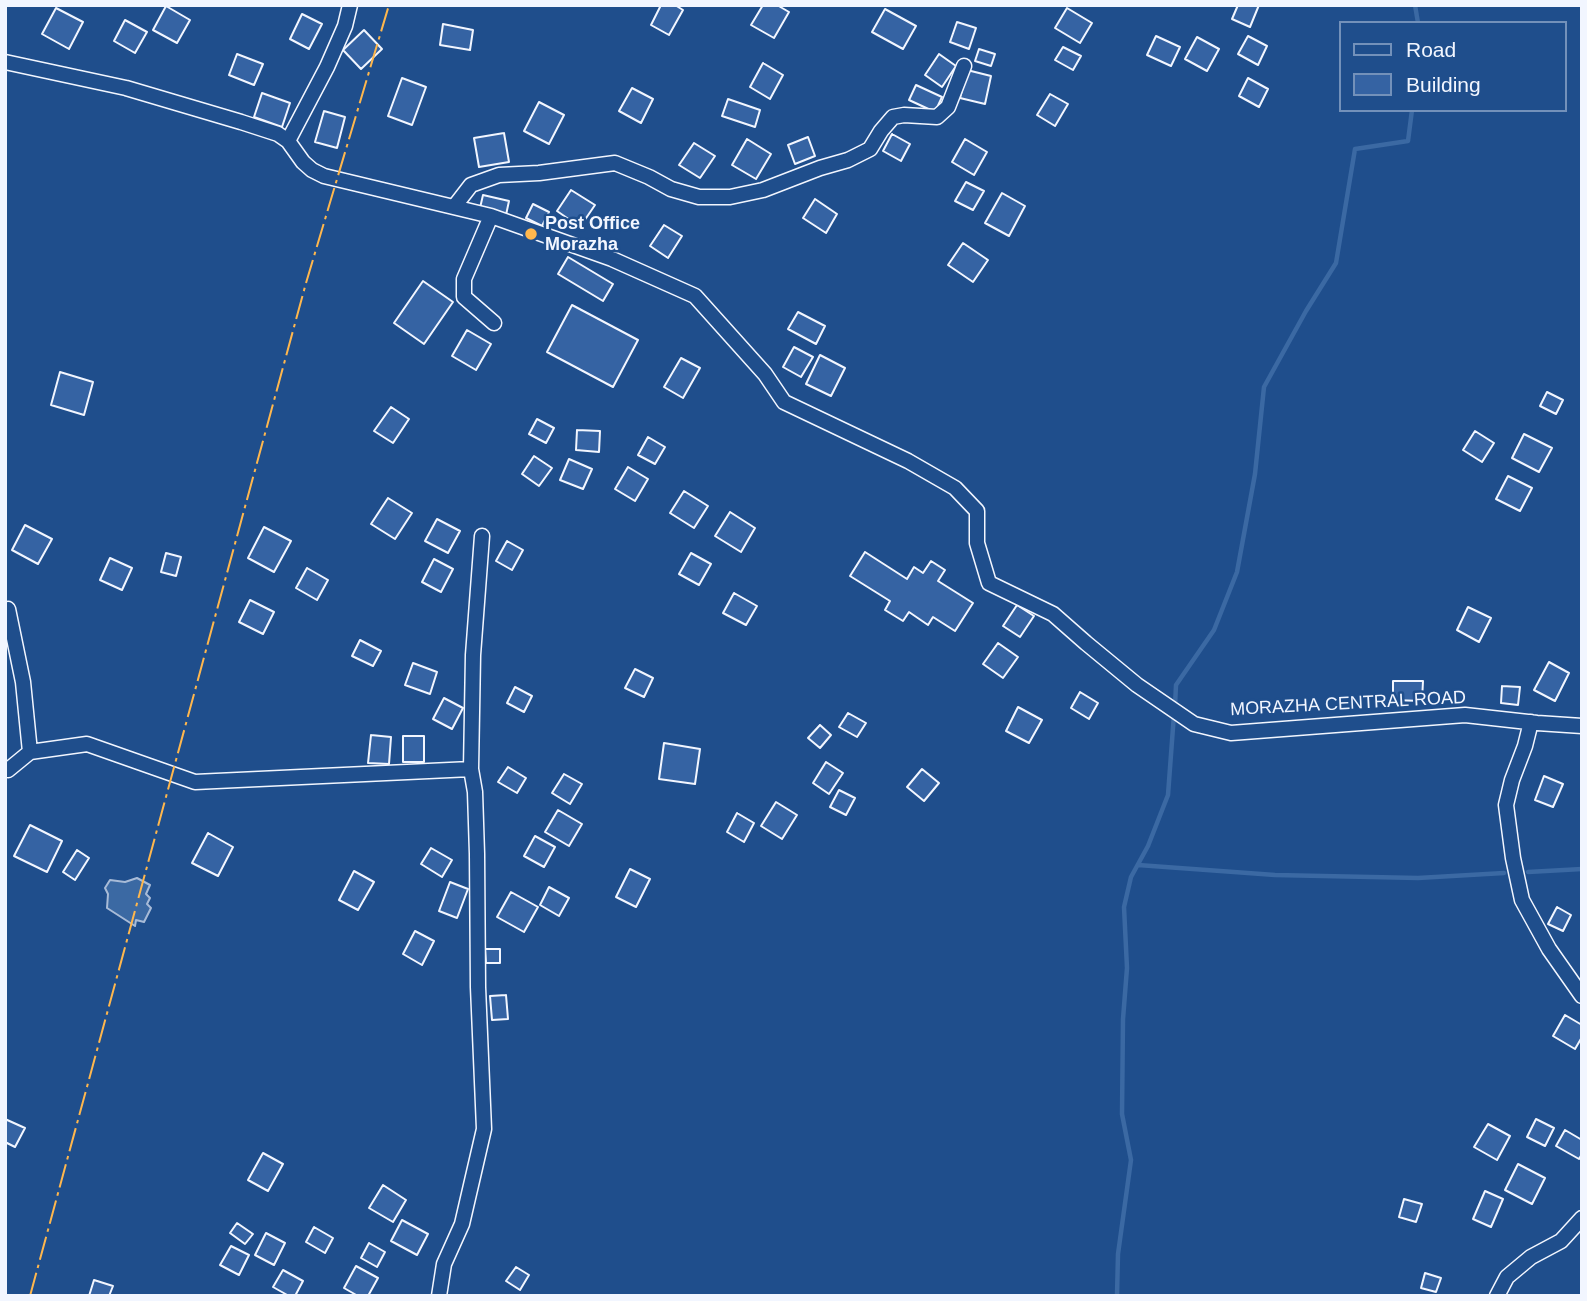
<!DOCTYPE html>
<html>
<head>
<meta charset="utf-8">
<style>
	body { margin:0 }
	#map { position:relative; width:1587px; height:1301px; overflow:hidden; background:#1f4e8c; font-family:Arial,sans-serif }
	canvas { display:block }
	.frame { position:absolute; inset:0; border:7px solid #f2f6ff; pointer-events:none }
	.legend { position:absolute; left:1339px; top:21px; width:228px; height:91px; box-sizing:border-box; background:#1f4e8c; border:2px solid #7391ba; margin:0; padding:9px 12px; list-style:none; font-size:21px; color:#f2f6ff }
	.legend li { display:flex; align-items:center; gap:14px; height:35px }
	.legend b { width:35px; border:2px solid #7391ba }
</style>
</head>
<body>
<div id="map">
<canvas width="1587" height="1301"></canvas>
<div class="frame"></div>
<ul class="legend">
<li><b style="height:9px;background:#1f4e8c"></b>Road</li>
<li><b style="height:19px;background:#3563a3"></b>Building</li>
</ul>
</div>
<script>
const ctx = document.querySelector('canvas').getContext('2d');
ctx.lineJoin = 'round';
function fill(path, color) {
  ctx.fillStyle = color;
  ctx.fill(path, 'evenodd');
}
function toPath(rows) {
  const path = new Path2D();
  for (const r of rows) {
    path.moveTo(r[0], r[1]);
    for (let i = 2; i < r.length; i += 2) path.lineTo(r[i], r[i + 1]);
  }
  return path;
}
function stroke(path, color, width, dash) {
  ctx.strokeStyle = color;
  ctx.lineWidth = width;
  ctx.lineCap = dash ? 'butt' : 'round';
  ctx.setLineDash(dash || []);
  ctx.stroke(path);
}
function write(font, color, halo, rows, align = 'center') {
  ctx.font = font + ' Arial,sans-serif';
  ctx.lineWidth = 5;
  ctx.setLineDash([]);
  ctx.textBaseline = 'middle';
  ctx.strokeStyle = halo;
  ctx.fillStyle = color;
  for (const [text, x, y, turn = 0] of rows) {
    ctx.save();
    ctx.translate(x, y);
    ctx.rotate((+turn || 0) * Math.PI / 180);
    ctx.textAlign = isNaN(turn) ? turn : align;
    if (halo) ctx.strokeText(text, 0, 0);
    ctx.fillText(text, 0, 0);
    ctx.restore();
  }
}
const water = toPath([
	[137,878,150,885,146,894,150,898,147,904,151,908,144,922,136,920,135,926,107,908,108,894,105,888,110,880,125,882,137,878]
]);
fill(water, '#3b69a3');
stroke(water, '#a8bbd7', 2);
stroke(toPath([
	[1415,5,1418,23],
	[1175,706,1176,685,1214,630,1237,572,1255,474,1264,387,1306,311,1336,263,1355,149,1408,141,1412,110],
	[1138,865,1275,875,1418,878,1504,873],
	[1528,872,1582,869],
	[1117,1296,1118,1254,1131,1160,1122,1114,1123,1019,1127,968,1124,907,1131,877,1148,846,1168,795,1174,714]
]), '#3b69a3', 4.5);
const building = toPath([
	[661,5,675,5,683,10,669,35,651,25,661,5],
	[763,5,777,5,789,12,774,38,751,25,763,5],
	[1238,5,1259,5,1250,27,1232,19,1238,5],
	[166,6,190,20,177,43,153,30,166,6],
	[56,8,83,22,69,49,42,34,56,8],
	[1067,8,1092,23,1080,43,1055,28,1067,8],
	[885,9,916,26,903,49,872,32,885,9],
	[302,14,322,24,309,49,290,39,302,14],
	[125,20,147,32,135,53,114,41,125,20],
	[957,22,976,28,969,49,950,42,957,22],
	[443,24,473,30,470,50,440,45,443,24],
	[364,30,382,49,361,69,343,50,364,30],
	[1156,36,1180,47,1171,66,1147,55,1156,36],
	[1248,36,1267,46,1258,65,1238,54,1248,36],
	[1197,37,1219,49,1207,71,1185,59,1197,37],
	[1063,47,1081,56,1073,70,1055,60,1063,47],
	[979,49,995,54,991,66,975,61,979,49],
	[237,54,263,64,254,85,229,75,237,54],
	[939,54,956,66,942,87,925,75,939,54],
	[763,63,783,75,770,99,750,87,763,63],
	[967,70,991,76,985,104,960,98,967,70],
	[402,78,426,87,412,125,388,116,402,78],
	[1248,78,1268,89,1259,107,1239,96,1248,78],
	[916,85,942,97,935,112,909,100,916,85],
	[632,88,653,99,641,123,619,111,632,88],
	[262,93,290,103,282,127,254,117,262,93],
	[1050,94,1068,104,1055,126,1037,115,1050,94],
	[728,99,760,110,755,127,722,116,728,99],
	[539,102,564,115,549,144,524,131,539,102],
	[324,111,345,117,337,148,315,142,324,111],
	[504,133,509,162,479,167,474,138,504,133],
	[892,134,910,144,901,161,883,151,892,134],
	[808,137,815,156,795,164,788,145,808,137],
	[747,139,771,154,756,179,732,165,747,139],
	[965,139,987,152,974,175,952,162,965,139],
	[694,143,715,156,700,178,679,165,694,143],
	[966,182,984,191,973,210,955,201,966,182],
	[571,190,595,205,580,227,557,211,571,190],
	[1002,193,1025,206,1009,236,985,223,1002,193],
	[483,195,509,201,506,215,480,208,483,195],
	[815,199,837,214,826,233,803,218,815,199],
	[533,204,549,212,542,226,526,218,533,204],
	[664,225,682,236,668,258,650,246,664,225],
	[963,243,988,260,973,282,948,265,963,243],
	[568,257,613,284,603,301,558,274,568,257],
	[423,281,453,302,424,344,394,323,423,281],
	[572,305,638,340,613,387,547,352,572,305],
	[798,312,825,326,816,344,788,329,798,312],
	[467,330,491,344,476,370,452,356,467,330],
	[794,347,813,357,801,377,783,367,794,347],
	[820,355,845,368,831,396,806,384,820,355],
	[681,358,700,368,683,398,664,387,681,358],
	[60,372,93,382,84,415,51,405,60,372],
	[1547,392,1563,400,1556,414,1540,406,1547,392],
	[391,407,409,419,393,443,374,431,391,407],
	[537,419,554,428,546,443,529,434,537,419],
	[577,430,600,431,599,452,576,450,577,430],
	[1475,431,1494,443,1482,462,1463,450,1475,431],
	[1524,434,1552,448,1539,472,1512,458,1524,434],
	[648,437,665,447,655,464,638,455,648,437],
	[534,456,552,468,539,486,522,474,534,456],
	[569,459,592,469,583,489,560,480,569,459],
	[628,467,648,479,635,501,615,489,628,467],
	[1508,476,1532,488,1520,511,1496,499,1508,476],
	[684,491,708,506,694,528,670,513,684,491],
	[388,498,412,513,395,539,371,524,388,498],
	[730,512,755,528,741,552,715,536,730,512],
	[437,519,460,531,448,553,425,541,437,519],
	[25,525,52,539,38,564,12,550,25,525],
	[264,527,291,541,274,572,248,558,264,527],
	[507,541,523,550,512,570,496,561,507,541],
	[865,552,907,579,914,567,923,573,931,561,945,570,938,581,973,603,955,631,933,617,928,625,909,612,903,621,885,610,890,601,850,576,865,552],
	[166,553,181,557,176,576,161,572,166,553],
	[691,553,711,564,699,585,679,574,691,553],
	[110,558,132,568,122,590,100,580,110,558],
	[434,559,453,569,441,592,422,582,434,559],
	[307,568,328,580,317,600,296,588,307,568],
	[734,593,757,606,746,625,723,613,734,593],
	[250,600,274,612,263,634,239,622,250,600],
	[1017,605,1034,616,1020,637,1003,626,1017,605],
	[1468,607,1491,618,1479,642,1457,630,1468,607],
	[360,640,381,651,373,666,352,656,360,640],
	[998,643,1018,657,1003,678,983,664,998,643],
	[1549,662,1569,673,1555,701,1534,690,1549,662],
	[413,663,437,672,430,694,405,685,413,663],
	[635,669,653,678,644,697,625,688,635,669],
	[1393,681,1423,681,1422,701,1393,700,1393,681],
	[1502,686,1520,687,1518,705,1501,703,1502,686],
	[515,687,532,696,524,712,507,703,515,687],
	[1080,692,1098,703,1089,719,1071,708,1080,692],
	[444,698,463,708,452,729,433,719,444,698],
	[1018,707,1042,720,1029,743,1006,731,1018,707],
	[848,713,866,723,857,737,839,727,848,713],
	[820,725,831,735,820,748,808,738,820,725],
	[371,735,391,737,389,764,368,763,371,735],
	[403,736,424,736,424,762,403,762,403,736],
	[664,743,700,749,695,784,659,779,664,743],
	[826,762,843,773,829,794,813,783,826,762],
	[508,767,526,778,517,793,498,782,508,767],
	[922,769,939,783,924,801,907,787,922,769],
	[564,774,582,784,570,804,552,793,564,774],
	[1544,776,1563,784,1553,807,1535,800,1544,776],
	[839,790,855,798,846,815,830,807,839,790],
	[776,802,797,815,782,839,761,826,776,802],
	[558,810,582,824,569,846,545,832,558,810],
	[737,813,754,823,744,842,727,832,737,813],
	[30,825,62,841,47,872,14,856,30,825],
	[208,833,233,847,218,876,192,863,208,833],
	[535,836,555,847,544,867,524,856,535,836],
	[431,848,452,860,442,877,421,864,431,848],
	[77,850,89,858,75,880,63,872,77,850],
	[630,869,650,879,636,907,616,897,630,869],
	[354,871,374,882,358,910,339,900,354,871],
	[450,882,468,889,457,918,439,911,450,882],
	[549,887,569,898,559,916,540,905,549,887],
	[511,892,538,907,524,932,497,917,511,892],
	[1557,907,1571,915,1563,931,1548,924,1557,907],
	[415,931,434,941,422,965,403,954,415,931],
	[485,949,500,949,500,963,486,963,485,949],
	[506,995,508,1019,492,1020,490,996,506,995],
	[1565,1015,1582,1025,1582,1037,1575,1049,1553,1036,1565,1015],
	[5,1119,25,1128,15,1147,5,1142,5,1119],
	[1536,1119,1554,1128,1545,1146,1527,1137,1536,1119],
	[1488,1124,1510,1136,1497,1160,1474,1147,1488,1124],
	[1565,1130,1582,1140,1582,1154,1579,1159,1556,1146,1565,1130],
	[263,1153,283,1164,268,1191,248,1180,263,1153],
	[1518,1164,1545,1178,1532,1204,1505,1190,1518,1164],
	[383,1185,406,1200,393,1222,369,1208,383,1185],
	[1485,1191,1503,1199,1491,1227,1473,1219,1485,1191],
	[1404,1199,1422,1204,1416,1222,1399,1217,1404,1199],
	[402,1220,428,1234,417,1255,391,1241,402,1220],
	[237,1223,253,1234,245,1244,230,1233,237,1223],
	[314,1227,333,1238,325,1253,306,1242,314,1227],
	[266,1233,285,1243,274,1265,255,1255,266,1233],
	[369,1243,385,1252,377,1267,361,1258,369,1243],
	[231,1246,249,1255,239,1275,220,1265,231,1246],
	[356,1266,378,1278,368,1296,358,1296,344,1288,356,1266],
	[516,1267,529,1275,520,1290,506,1281,516,1267],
	[283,1270,303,1281,295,1296,289,1296,273,1287,283,1270],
	[1425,1273,1441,1278,1436,1292,1421,1288,1425,1273],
	[94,1280,113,1286,109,1296,89,1296,94,1280]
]);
fill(building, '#3563a3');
stroke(building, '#f2f6ff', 2);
const street = toPath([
	[5,62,126,88,241,122,278,134,288,141,303,162,312,170,324,176,491,216,612,259,695,296,765,374,784,402,908,461,955,488,977,511,977,543,989,583,1053,614,1086,643,1137,685,1194,724,1231,733,1465,715,1537,723,1582,726],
	[288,141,327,67,345,26,350,5],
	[454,207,471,185,499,175,539,173,615,163,649,177,671,189,699,197,730,197,763,190,820,168,848,160,870,149,881,131,893,117,904,115,937,117,948,107,964,66],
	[491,216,464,279,464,297,494,323],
	[8,609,23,682,30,752],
	[1531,722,1525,746,1512,780,1506,805,1513,858,1522,900,1549,949,1582,996],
	[5,769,8,770,30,752,87,744,195,782,471,769],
	[439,1296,444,1264,462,1224,484,1129,478,987,477,854,475,792,471,769,473,655,482,536],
	[1497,1296,1507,1277,1531,1257,1561,1241,1582,1218]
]);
stroke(street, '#f2f6ff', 17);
stroke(street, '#1f4e8c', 14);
stroke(toPath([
	[30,1296,306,283,389,5]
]), '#ffb74d', 2, [24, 5, 3.5, 5]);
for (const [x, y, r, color] of [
	[531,234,7,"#ffb74d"]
]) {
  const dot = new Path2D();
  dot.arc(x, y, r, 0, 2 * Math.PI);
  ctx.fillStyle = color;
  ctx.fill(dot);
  stroke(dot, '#1f4e8c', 2.5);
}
write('bold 18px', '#f2f6ff', '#1f4e8c', [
	["Post Office",545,224],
	["Morazha",545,245]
], 'left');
write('18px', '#f2f6ff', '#1f4e8c', [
	["MORAZHA CENTRAL ROAD",1348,704,-3]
]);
</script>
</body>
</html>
